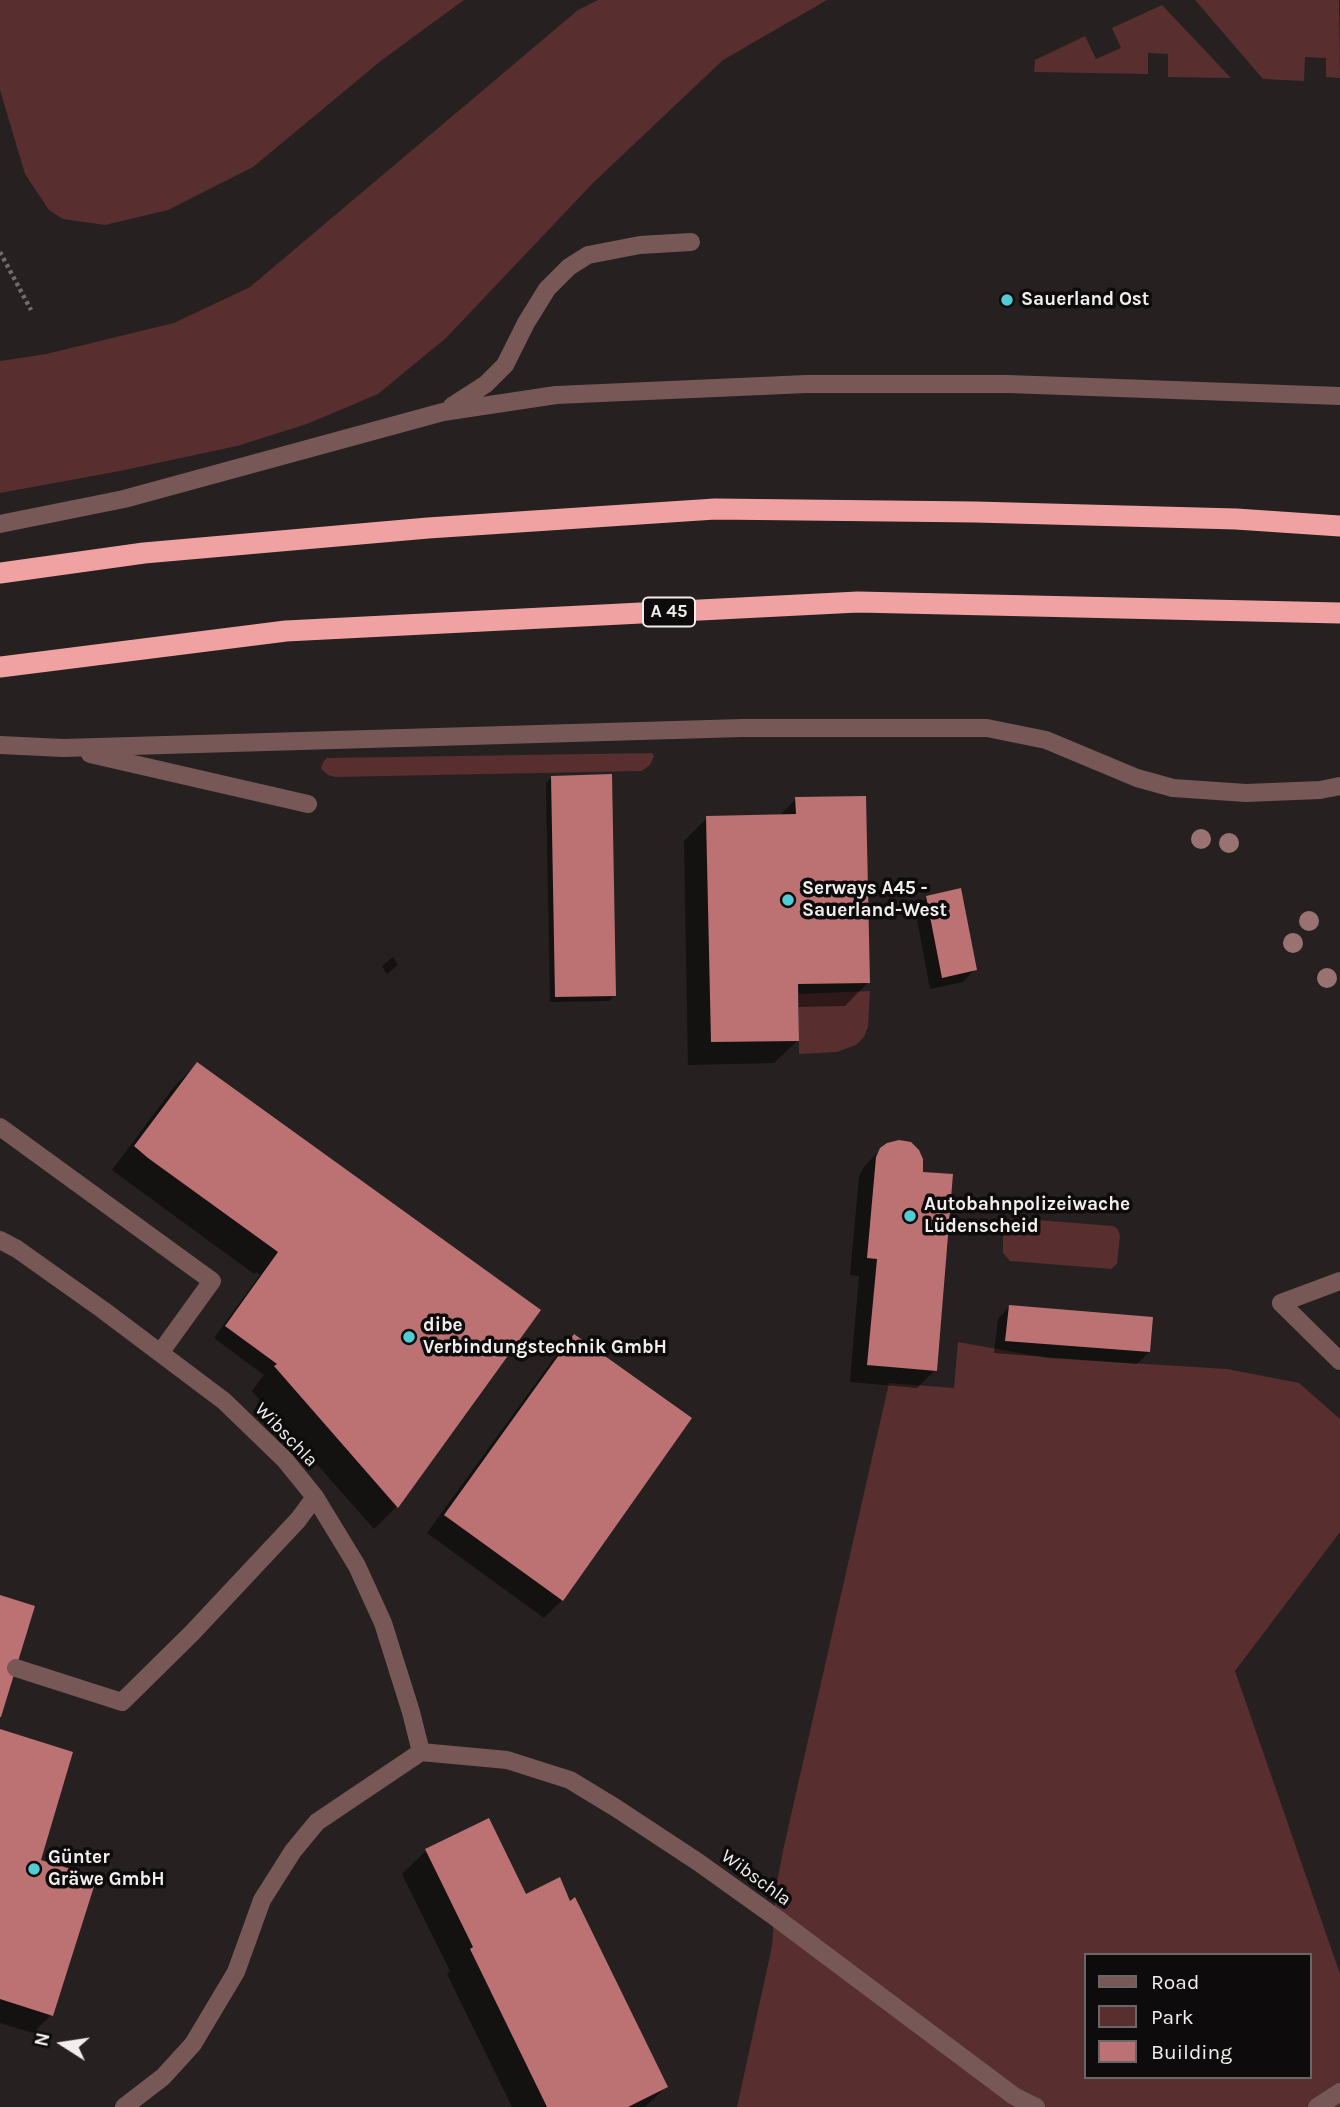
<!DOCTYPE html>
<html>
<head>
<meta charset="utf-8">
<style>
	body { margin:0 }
	#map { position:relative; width:1340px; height:2107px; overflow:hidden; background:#262020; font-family:Karla,sans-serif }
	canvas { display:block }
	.legend { position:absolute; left:1084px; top:1953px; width:228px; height:126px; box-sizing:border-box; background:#0d0b0b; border:2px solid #696666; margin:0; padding:9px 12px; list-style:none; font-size:21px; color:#f2eeee }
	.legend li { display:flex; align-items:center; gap:14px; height:35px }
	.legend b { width:35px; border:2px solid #696666 }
	.north { position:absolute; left:28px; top:2009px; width:70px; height:70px; -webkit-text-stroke:5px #0d0b0b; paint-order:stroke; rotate:282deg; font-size:19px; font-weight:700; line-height:28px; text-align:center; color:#f2eeee }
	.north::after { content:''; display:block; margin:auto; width:24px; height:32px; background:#f2eeee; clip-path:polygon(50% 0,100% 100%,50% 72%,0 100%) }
</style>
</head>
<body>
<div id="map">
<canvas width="1340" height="2107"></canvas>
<ul class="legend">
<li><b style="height:9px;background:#785757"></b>Road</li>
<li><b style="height:19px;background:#582e2f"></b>Park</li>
<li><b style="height:19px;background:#bc7172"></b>Building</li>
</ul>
<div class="north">N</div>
</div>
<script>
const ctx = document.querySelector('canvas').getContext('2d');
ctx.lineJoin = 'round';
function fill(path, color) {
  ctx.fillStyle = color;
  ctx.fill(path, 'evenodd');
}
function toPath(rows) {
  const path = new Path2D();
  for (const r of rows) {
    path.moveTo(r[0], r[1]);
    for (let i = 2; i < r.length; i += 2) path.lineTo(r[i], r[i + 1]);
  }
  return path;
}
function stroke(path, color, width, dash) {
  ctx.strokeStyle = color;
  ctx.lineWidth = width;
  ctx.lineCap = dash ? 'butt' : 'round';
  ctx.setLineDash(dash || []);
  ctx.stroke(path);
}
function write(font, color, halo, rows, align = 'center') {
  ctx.font = font + ' Karla,sans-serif';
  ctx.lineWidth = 7;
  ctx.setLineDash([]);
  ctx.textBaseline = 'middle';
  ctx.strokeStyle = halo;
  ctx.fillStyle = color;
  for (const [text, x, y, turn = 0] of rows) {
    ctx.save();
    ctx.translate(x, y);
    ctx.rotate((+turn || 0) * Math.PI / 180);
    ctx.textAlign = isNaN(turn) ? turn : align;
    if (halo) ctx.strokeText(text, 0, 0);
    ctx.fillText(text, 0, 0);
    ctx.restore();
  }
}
fill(toPath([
	[0,0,464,0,382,60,253,167,168,210,105,225,63,219,49,210,25,174,0,90],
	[598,0,827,0,723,60,593,183,446,338,378,394,307,424,237,446,120,471,0,493,0,361,46,354,174,323,250,287,578,10],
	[1195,0,1339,0,1340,78,1326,77,1326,58,1305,57,1304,81,1263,79],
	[1162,5,1231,78,1168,77,1168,54,1148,53,1148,74,1034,72,1035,60,1085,36,1096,59,1121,48,1112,28],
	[652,753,654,756,650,765,642,771,335,777,328,775,321,769,323,762,327,758],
	[870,991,868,1027,864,1037,856,1045,837,1052,799,1054,799,994],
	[1013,1218,1113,1226,1118,1229,1120,1236,1117,1264,1111,1269,1010,1261,1003,1253,1003,1238,1005,1223],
	[958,1342,1048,1358,1227,1369,1299,1383,1340,1419,1340,1532,1235,1671,1340,1974,1340,2107,737,2107,772,1946,776,1887,784,1846,889,1383,954,1388],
	[1086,1955,1310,1955,1310,2077,1086,2077]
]), '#582e2f');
fill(toPath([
	[552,777,614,995,609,1001,550,1002,546,783],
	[796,799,868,982,845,1006,797,1007,798,1040,774,1063,688,1065,684,841,707,818,779,816],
	[927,897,975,969,963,982,930,989,915,909],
	[393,957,398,965,387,974,382,966],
	[197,1064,539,1310,397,1506,374,1529,252,1391,264,1375,214,1338,260,1275,256,1272,254,1274,112,1170,174,1087],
	[881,1149,935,1370,917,1388,850,1382,859,1276,850,1275,859,1177,863,1168],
	[1010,1306,1149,1352,1137,1364,994,1353,998,1319],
	[574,1336,562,1600,544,1618,427,1533,557,1354],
	[0,1731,38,1861,51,2015,33,2033,0,2023],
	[489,1821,525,1896,666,2087,645,2107,512,2107,447,1974,450,1971,402,1874,426,1851]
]), '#0007');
fill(toPath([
	[612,774,616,996,555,997,551,776],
	[866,796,870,983,798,984,799,1041,711,1042,706,816,796,814,795,797],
	[961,888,977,970,942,978,926,896],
	[197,1062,541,1310,398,1508,274,1366,277,1364,225,1326,278,1252,148,1158,134,1146],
	[899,1140,911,1142,919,1150,923,1159,923,1172,953,1174,937,1371,867,1365,877,1259,867,1258,876,1157,880,1148,887,1143],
	[1009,1305,1153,1317,1150,1352,1005,1341],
	[574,1334,692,1418,563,1601,444,1515],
	[0,1595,35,1606,1,1717,0,1717],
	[0,1729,73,1752,41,1860,97,1877,53,2016,0,1999],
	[489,1818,526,1894,560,1877,570,1901,575,1897,668,2087,628,2107,547,2107,470,1949,473,1947,425,1849]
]), '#bc7172');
stroke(toPath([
	[0,252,31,310]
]), '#716c6c', 4.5, [3.5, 3.5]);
stroke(toPath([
	[452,406,486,384,505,365,526,323,547,289,569,267,588,255,640,245,691,242],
	[0,524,124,499,443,412,556,395,807,384,1008,384,1340,396],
	[0,745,63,748,742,728,987,728,1046,740,1137,778,1173,788,1246,793,1320,790,1340,786],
	[90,754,308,804],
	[0,1127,212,1281,160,1353],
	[0,1240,17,1249,103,1310,224,1401,285,1460,315,1497,357,1566,383,1623,411,1712,421,1752],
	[1340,1281,1281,1303,1340,1361],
	[16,1668,122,1702,192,1633,298,1520,315,1497]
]), '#785757', 18);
stroke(toPath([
	[124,2107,163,2077,193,2044,236,1972,262,1900,293,1851,317,1822,421,1752,507,1760,570,1780,616,1808,698,1862,775,1917,1014,2096,1036,2107],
	[1317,2107,1340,2092]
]), '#785757', 18);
stroke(toPath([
	[0,573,144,553,428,528,715,509,975,512,1236,519,1340,526],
	[0,667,286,631,858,602,1340,613]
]), '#f0a1a1', 21);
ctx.fillStyle = '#997372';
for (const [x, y] of [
	[1201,839],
	[1229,843],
	[1309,921],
	[1293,943],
	[1327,978]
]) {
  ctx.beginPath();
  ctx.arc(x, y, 10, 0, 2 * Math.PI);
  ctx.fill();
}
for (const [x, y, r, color] of [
	[1007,300,7,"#51ccd2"],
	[788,900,7,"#51ccd2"],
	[910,1216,7,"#51ccd2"],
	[409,1337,7,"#51ccd2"],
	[34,1869,7,"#51ccd2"]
]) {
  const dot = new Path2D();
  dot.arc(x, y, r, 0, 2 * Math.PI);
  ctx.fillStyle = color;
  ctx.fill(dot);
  stroke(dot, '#0d0b0b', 2.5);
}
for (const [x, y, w] of [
	[669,612,52]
]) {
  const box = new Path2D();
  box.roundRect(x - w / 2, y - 14.5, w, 29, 5);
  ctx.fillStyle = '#0d0b0b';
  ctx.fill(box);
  stroke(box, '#f2eeee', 2);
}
write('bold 18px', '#f2eeee', null, [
	["A 45",669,612]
]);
write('bold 19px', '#f2eeee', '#0d0b0b', [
	["Sauerland Ost",1021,300],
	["Serways A45 -",802,889],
	["Sauerland-West",802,911],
	["Autobahnpolizeiwache",924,1205],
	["Lüdenscheid",924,1227],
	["dibe",423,1326],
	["Verbindungstechnik GmbH",423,1348],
	["Günter",48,1858],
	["Gräwe GmbH",48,1880]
], 'left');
write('19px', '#f2eeee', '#0d0b0b', [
	["Wibschla",286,1435,46],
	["Wibschla",756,1878,36]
]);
</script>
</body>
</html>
